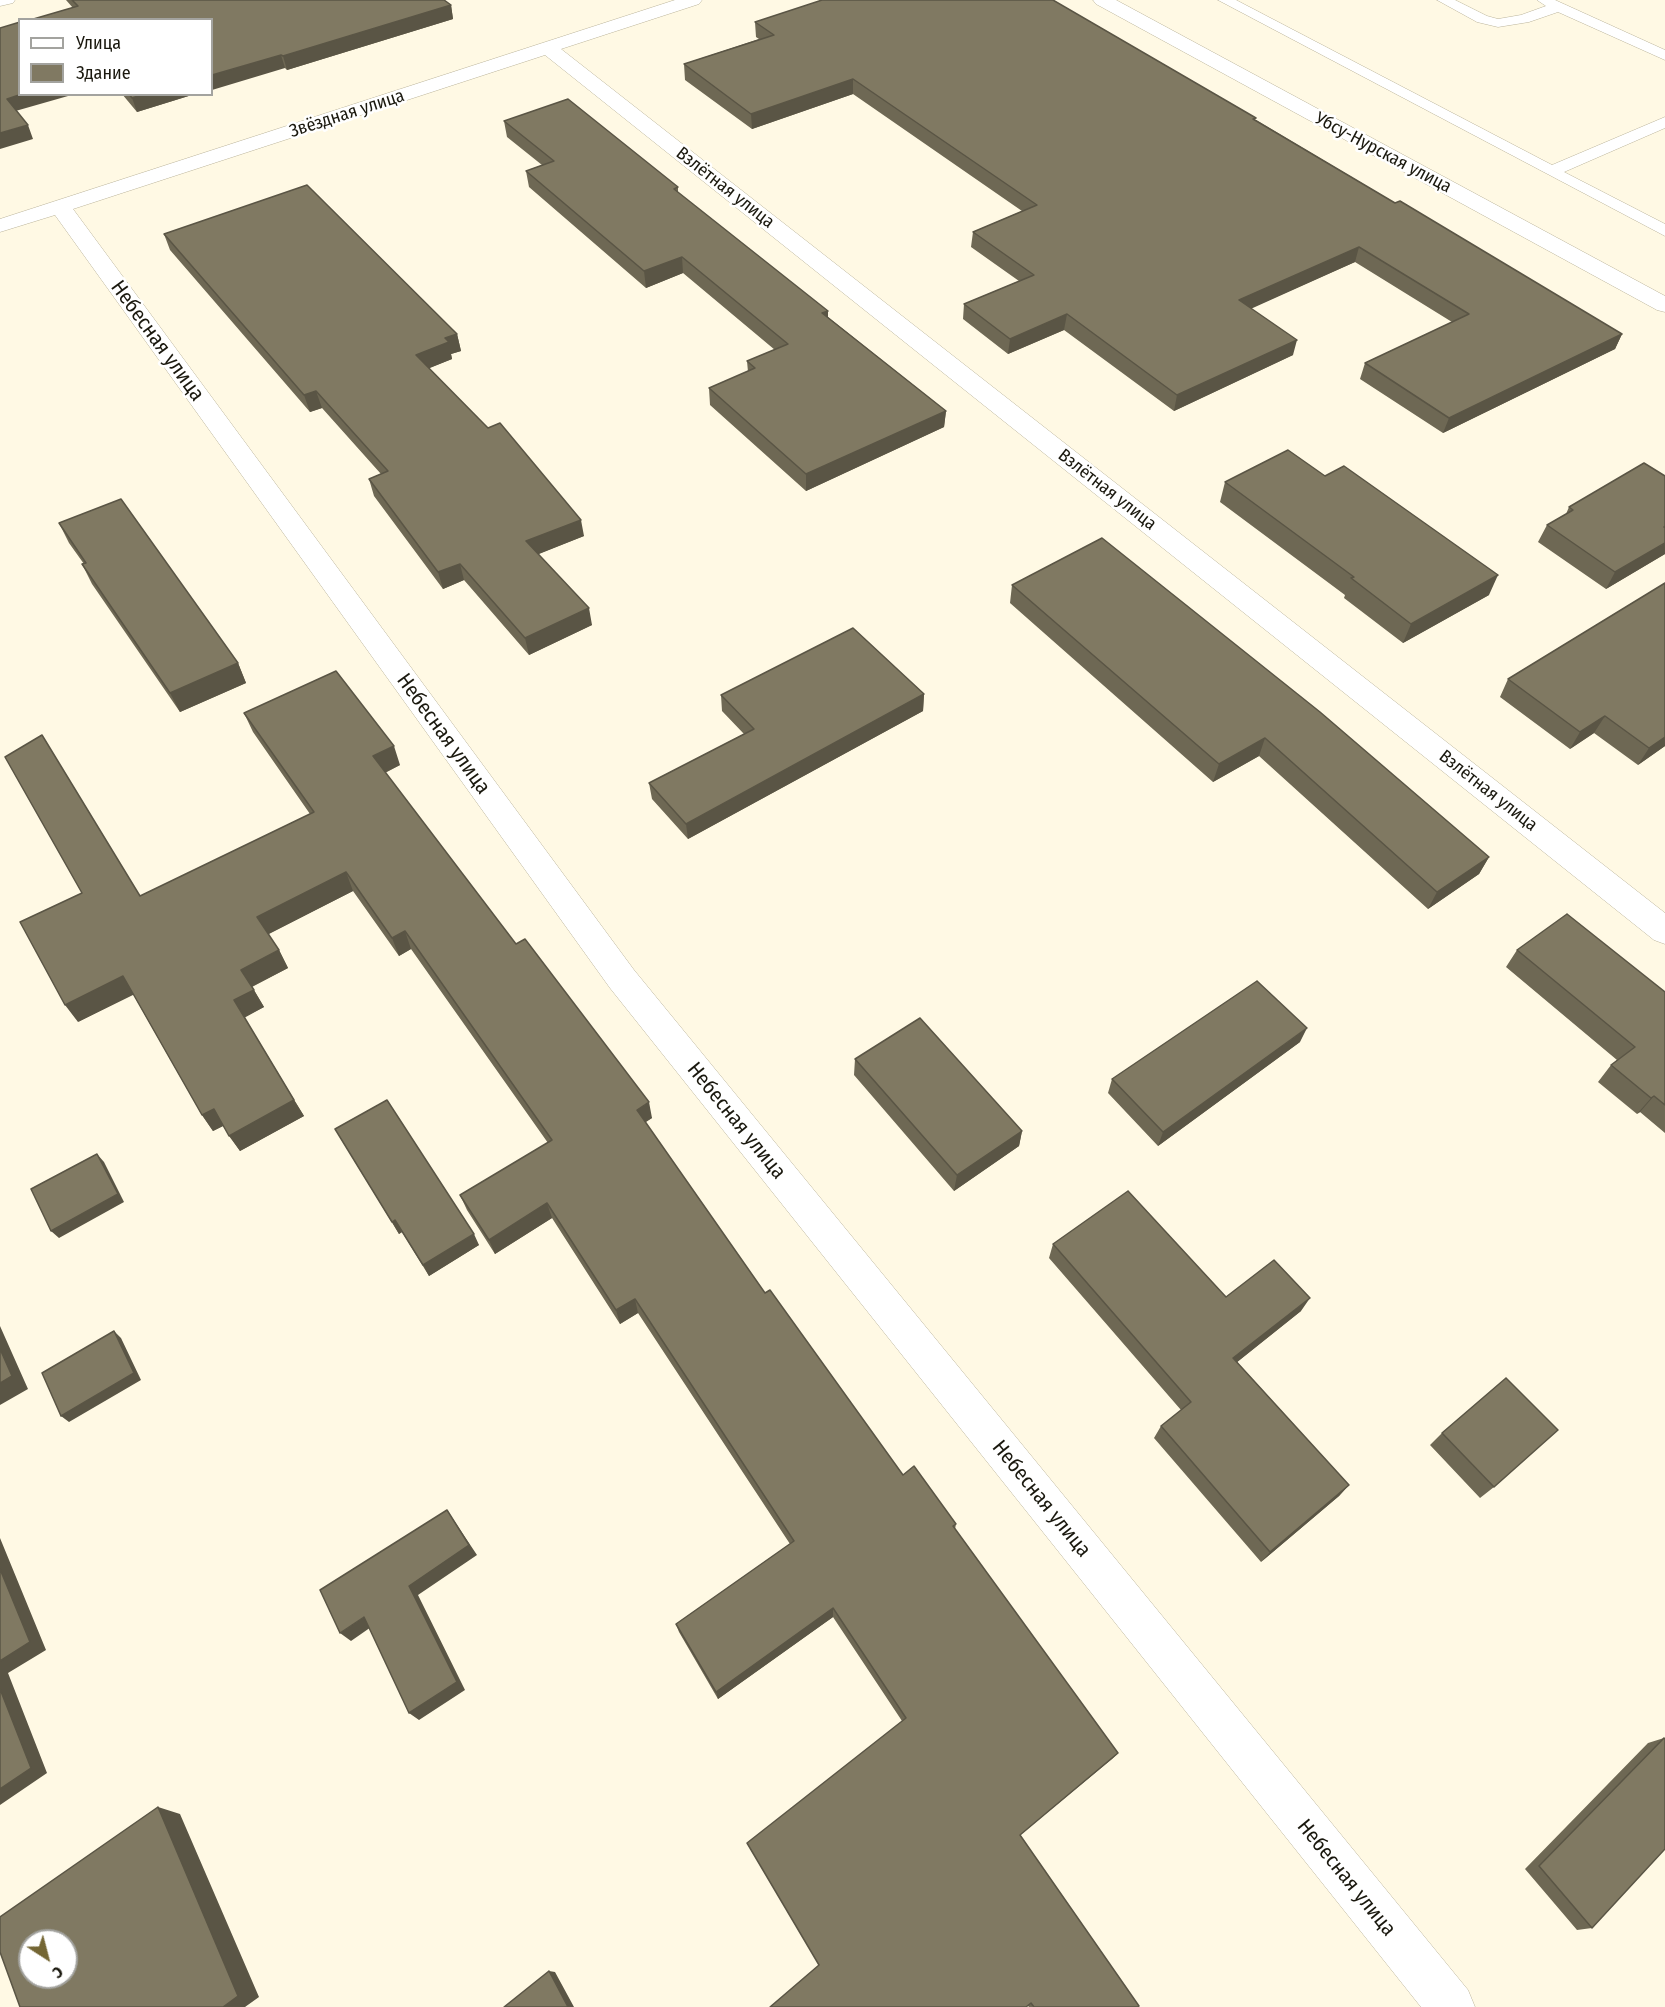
<!DOCTYPE html>
<html>
<head>
<meta charset="utf-8">
<style>
	body { margin:0 }
	#map { position:relative; width:1665px; height:2007px; overflow:hidden; background:#fff9e4; font-family:"Fira Sans Condensed",sans-serif }
	canvas { display:block }
	.legend { position:absolute; left:18px; top:18px; width:195px; height:78px; box-sizing:border-box; background:#fff; border:2px solid #a3a39f; margin:0; padding:8px 10px; list-style:none; font-size:18px; color:#1a180e }
	.legend li { display:flex; align-items:center; gap:12px; height:30px }
	.legend b { width:30px; border:2px solid #a3a39f }
	.north { position:absolute; left:18px; top:1929px; width:60px; height:60px; box-sizing:border-box; background:#fff; border:2px solid #a3a39f; border-radius:50%; rotate:144deg; font-size:16px; font-weight:700; line-height:24px; text-align:center; color:#1a180e }
	.north::after { content:''; display:block; margin:auto; width:21px; height:27px; background:#746634; clip-path:polygon(50% 0,100% 100%,50% 72%,0 100%) }
</style>
</head>
<body>
<div id="map">
<canvas width="1665" height="2007"></canvas>
<ul class="legend">
<li><b style="height:8px;background:#fff"></b>Улица</li>
<li><b style="height:16px;background:#807962"></b>Здание</li>
</ul>
<div class="north">С</div>
</div>
<script>
const ctx = document.querySelector('canvas').getContext('2d');
ctx.lineJoin = 'round';
function toPath(rows) {
  const path = new Path2D();
  for (const r of rows) {
    path.moveTo(r[0], r[1]);
    for (let i = 2; i < r.length; i += 2) path.lineTo(r[i], r[i + 1]);
  }
  return path;
}
function stroke(path, color, width, dash) {
  ctx.strokeStyle = color;
  ctx.lineWidth = width;
  ctx.lineCap = dash ? 'butt' : 'round';
  ctx.setLineDash(dash || []);
  ctx.stroke(path);
}
function fill(path, color) {
  ctx.fillStyle = color;
  ctx.fill(path, 'evenodd');
}
function write(font, color, halo, rows, align = 'center') {
  ctx.font = font + ' "Fira Sans Condensed",sans-serif';
  ctx.lineWidth = 5;
  ctx.setLineDash([]);
  ctx.textBaseline = 'middle';
  ctx.strokeStyle = halo;
  ctx.fillStyle = color;
  for (const [text, x, y, turn = 0] of rows) {
    ctx.save();
    ctx.translate(x, y);
    ctx.rotate((+turn || 0) * Math.PI / 180);
    ctx.textAlign = isNaN(turn) ? turn : align;
    if (halo) ctx.strokeText(text, 0, 0);
    ctx.fillText(text, 0, 0);
    ctx.restore();
  }
}
const service = toPath([
	[0,0,15,0,13,3,0,6,0,0],
	[1218,0,1236,0,1552,165,1665,117,1665,128,1564,172,1665,224,1665,236,1218,0],
	[1437,0,1455,0,1487,16,1498,19,1521,15,1546,6,1537,0,1555,0,1665,50,1665,60,1558,12,1529,22,1498,27,1477,22,1437,0]
]);
const minor = toPath([
	[675,0,702,0,699,4,561,49,1665,913,1665,944,1654,940,545,55,73,209,634,970,1468,1990,1475,2007,1421,2007,610,988,55,215,0,232,0,219,675,0],
	[1093,0,1116,0,1665,296,1665,312,1657,310,1096,4,1093,0]
]);
stroke(service, '#bbb49b', 1);
stroke(minor, '#bbb49b', 1);
fill(service, '#fff');
fill(minor, '#fff');
fill(toPath([
	[66,0,444,0,451,5,453,19,287,70,285,68,73,8],
	[755,22,1256,120,1395,203,1622,334,1615,349,1443,433,1360,379,1365,363,1452,322,1355,262,1251,308,1293,355,1174,411,1064,330,1008,354,963,319,964,304,1019,281,971,247,973,232,1022,211,853,94,752,129,685,80,684,64,759,39,756,37],
	[122,94,195,94,137,112],
	[504,121,678,187,678,193,828,317,946,411,944,427,806,491,710,405,709,388,748,372,747,361,775,350,683,273,646,288,529,187,526,171,542,165,507,137],
	[164,234,457,334,461,351,451,354,452,359,429,368,584,536,538,554,592,625,529,655,464,580,443,589,374,496,369,479,381,474,322,408,310,412,170,250],
	[1225,482,1489,595,1403,643,1344,598,1345,595,1220,502],
	[1569,507,1665,554,1606,589,1538,542,1547,525,1566,514],
	[59,523,238,663,246,683,180,712,92,584,82,564,84,564,69,543],
	[1665,583,1665,746,1638,765,1594,733,1570,749,1500,697,1508,679],
	[1012,585,1489,857,1479,874,1428,909,1259,756,1213,782,1010,603],
	[924,694,923,711,688,839,652,799,649,783,744,734,722,711,721,695],
	[244,713,400,765,385,773,516,944,652,1118,645,1122,765,1293,903,1475,956,1524,955,1529,1118,1753,1020,1835,1138,2007,1029,2007,1028,2006,819,1965,902,1721,833,1617,718,1699,679,1632,676,1624,790,1544,638,1313,620,1324,552,1218,495,1254,467,1210,460,1195,548,1143,411,949,399,956,353,891,268,934,279,950,288,968,252,987,264,1007,244,1017,304,1116,240,1151,223,1126,213,1131,202,1115,133,994,78,1022,310,814,253,732],
	[1517,950,1665,992,1665,1133,1640,1112,1637,1114,1598,1082,1611,1065,1617,1060,1506,967],
	[1300,1042,1158,1146,1108,1093,1112,1079],
	[855,1059,1022,1131,1019,1146,954,1191,854,1075],
	[335,1129,479,1245,429,1276,402,1232,399,1234],
	[1053,1244,1226,1297,1301,1311,1237,1362,1349,1485,1339,1496,1261,1562,1154,1438,1161,1426,1181,1410,1049,1258],
	[1442,1433,1494,1487,1480,1498,1430,1445],
	[1664,1738,1592,1928,1577,1930,1525,1869,1648,1743]
]), '#6e6854');
fill(toPath([
	[451,5,453,19,287,70,283,56],
	[281,55,285,68,212,90,212,75],
	[853,79,853,94,752,129,751,114],
	[22,94,75,94,12,112,7,99],
	[144,94,195,94,137,112,132,98],
	[28,125,33,139,0,149,0,133],
	[1359,247,1355,262,1235,316,1239,300],
	[682,257,683,273,646,288,644,271],
	[828,311,828,327,822,313],
	[1067,314,1064,330,1008,354,1010,339],
	[457,334,461,351,451,354,452,359,420,372,416,355,445,338],
	[1622,334,1615,349,1443,433,1449,418],
	[1297,340,1293,355,1174,411,1177,395],
	[316,391,322,408,310,412,304,395],
	[946,411,944,427,806,491,806,474],
	[581,520,584,536,529,558,526,541],
	[1665,543,1665,554,1606,589,1615,572],
	[460,564,464,580,443,589,438,572],
	[1498,575,1489,595,1403,643,1411,624],
	[589,608,592,625,529,655,525,638],
	[238,663,246,683,180,712,170,693],
	[924,694,923,711,688,839,686,824],
	[1605,716,1594,733,1570,749,1580,732],
	[1665,737,1665,746,1638,765,1649,748],
	[1265,738,1259,756,1213,782,1219,764],
	[394,746,400,765,380,775,373,756],
	[1489,857,1479,874,1428,909,1437,892],
	[346,872,353,891,267,935,257,917],
	[405,931,411,949,399,956,392,938],
	[279,950,288,968,251,987,241,970],
	[123,976,135,994,78,1022,65,1005],
	[254,990,264,1007,244,1018,234,1000],
	[1307,1028,1300,1042,1158,1146,1163,1132],
	[1654,1096,1640,1112,1637,1114,1651,1098],
	[294,1100,304,1116,240,1151,229,1136],
	[649,1102,652,1118,640,1126,637,1110],
	[214,1109,225,1125,213,1131,202,1115],
	[1022,1131,1019,1146,954,1191,957,1175],
	[97,1154,104,1162,124,1202,59,1238,51,1231],
	[547,1203,552,1218,495,1254,489,1240],
	[395,1220,402,1232,399,1234,392,1222],
	[474,1234,479,1245,429,1276,423,1265],
	[1310,1298,1301,1311,1226,1371,1233,1358],
	[635,1299,638,1313,620,1324,616,1310],
	[0,1326,28,1389,0,1405],
	[114,1331,121,1338,141,1380,69,1422,61,1416],
	[1349,1485,1339,1496,1261,1562,1270,1552],
	[447,1510,477,1555,418,1595,465,1690,419,1720,409,1713,409,1586],
	[0,1538,46,1650,8,1673,47,1773,0,1805],
	[833,1608,833,1617,718,1699,716,1692],
	[364,1617,374,1625,351,1641,340,1633],
	[1118,1753,1112,1759,1015,1839,1020,1835],
	[158,1807,180,1814,259,1997,245,2007,223,2007],
	[549,1971,555,1972,574,2007,568,2007]
]), '#5a5545');
const building = toPath([
	[72,0,444,0,451,5,283,56,281,55,212,75,212,20,30,20,78,6,72,0],
	[822,0,1053,0,1256,118,1253,119,1395,203,1400,201,1622,334,1449,418,1365,363,1469,314,1359,247,1239,300,1297,340,1177,395,1067,314,1010,339,964,304,1034,275,973,232,1037,205,853,79,751,114,684,64,774,35,755,22,822,0],
	[20,22,20,94,22,94,7,99,28,125,0,133,0,28,20,22],
	[129,94,144,94,132,98,129,94],
	[568,99,678,187,674,189,828,311,822,313,946,411,806,474,709,388,755,368,747,361,788,344,682,257,644,271,526,171,554,161,504,121,568,99],
	[307,185,457,334,445,338,449,342,416,355,488,428,500,423,581,520,526,541,589,608,525,638,460,564,438,572,369,479,388,471,316,391,304,395,164,234,307,185],
	[1288,450,1325,476,1344,466,1498,575,1411,624,1351,578,1354,577,1225,482,1288,450],
	[1644,463,1665,476,1665,526,1664,527,1665,528,1665,543,1615,572,1547,525,1573,510,1569,507,1644,463],
	[121,499,238,663,170,693,82,564,86,563,59,523,121,499],
	[1102,538,1320,712,1489,857,1437,892,1265,738,1219,764,1012,585,1102,538],
	[1665,583,1665,737,1649,748,1605,716,1580,732,1508,679,1665,583],
	[853,628,924,694,686,824,649,783,754,729,721,695,853,628],
	[336,671,394,746,373,756,516,944,525,939,649,1102,637,1110,765,1293,770,1290,903,1475,914,1466,956,1524,953,1526,1118,1753,1020,1835,1139,2006,1138,2007,1034,2007,1031,2003,1026,2007,770,2007,819,1965,747,1843,906,1718,833,1608,716,1692,676,1624,794,1541,635,1299,616,1310,547,1203,489,1240,460,1195,552,1140,405,931,392,938,346,872,257,917,279,950,241,970,254,990,234,1000,294,1100,229,1136,214,1109,202,1115,123,976,65,1005,20,922,82,893,5,757,42,735,140,896,314,812,244,713,336,671],
	[1567,914,1665,992,1665,1105,1654,1096,1651,1098,1611,1065,1635,1047,1517,950,1567,914],
	[1257,981,1307,1028,1163,1132,1112,1079,1257,981],
	[920,1018,1022,1131,957,1175,855,1059,920,1018],
	[387,1100,474,1234,423,1265,395,1220,392,1222,335,1129,387,1100],
	[97,1154,118,1194,51,1231,31,1189,97,1154],
	[1128,1191,1226,1297,1274,1260,1310,1298,1233,1358,1349,1485,1270,1552,1161,1426,1191,1402,1053,1244,1128,1191],
	[114,1331,134,1373,61,1416,42,1373,114,1331],
	[0,1349,12,1376,0,1383,0,1349],
	[1506,1378,1558,1430,1494,1487,1442,1433,1506,1378],
	[447,1510,469,1545,409,1586,457,1682,409,1713,364,1617,340,1633,320,1590,447,1510],
	[0,1569,30,1642,0,1661,0,1569],
	[0,1689,31,1768,0,1789,0,1689],
	[1664,1738,1665,1739,1665,1849,1592,1928,1539,1866,1664,1738],
	[158,1807,238,1996,223,2007,20,2007,0,1952,0,1917,158,1807],
	[30,1941,66,1941,66,1977,30,1977,30,1941],
	[549,1971,568,2007,504,2007,549,1971]
]);
fill(building, '#807962');
stroke(building, '#5a5545', 1.5);
write('18px', '#1a180e', '#fff', [
	["Звёздная улица",347,114,-18],
	["Убсу-Нурская улица",1383,153,28],
	["Взлётная улица",725,188,38],
	["Взлётная улица",1107,490,38],
	["Взлётная улица",1488,791,38]
]);
write('21px', '#1a180e', '#fff', [
	["Небесная улица",157,341,54],
	["Небесная улица",443,734,54],
	["Небесная улица",736,1121,51],
	["Небесная улица",1041,1499,51],
	["Небесная улица",1346,1878,51]
]);
</script>
</body>
</html>
